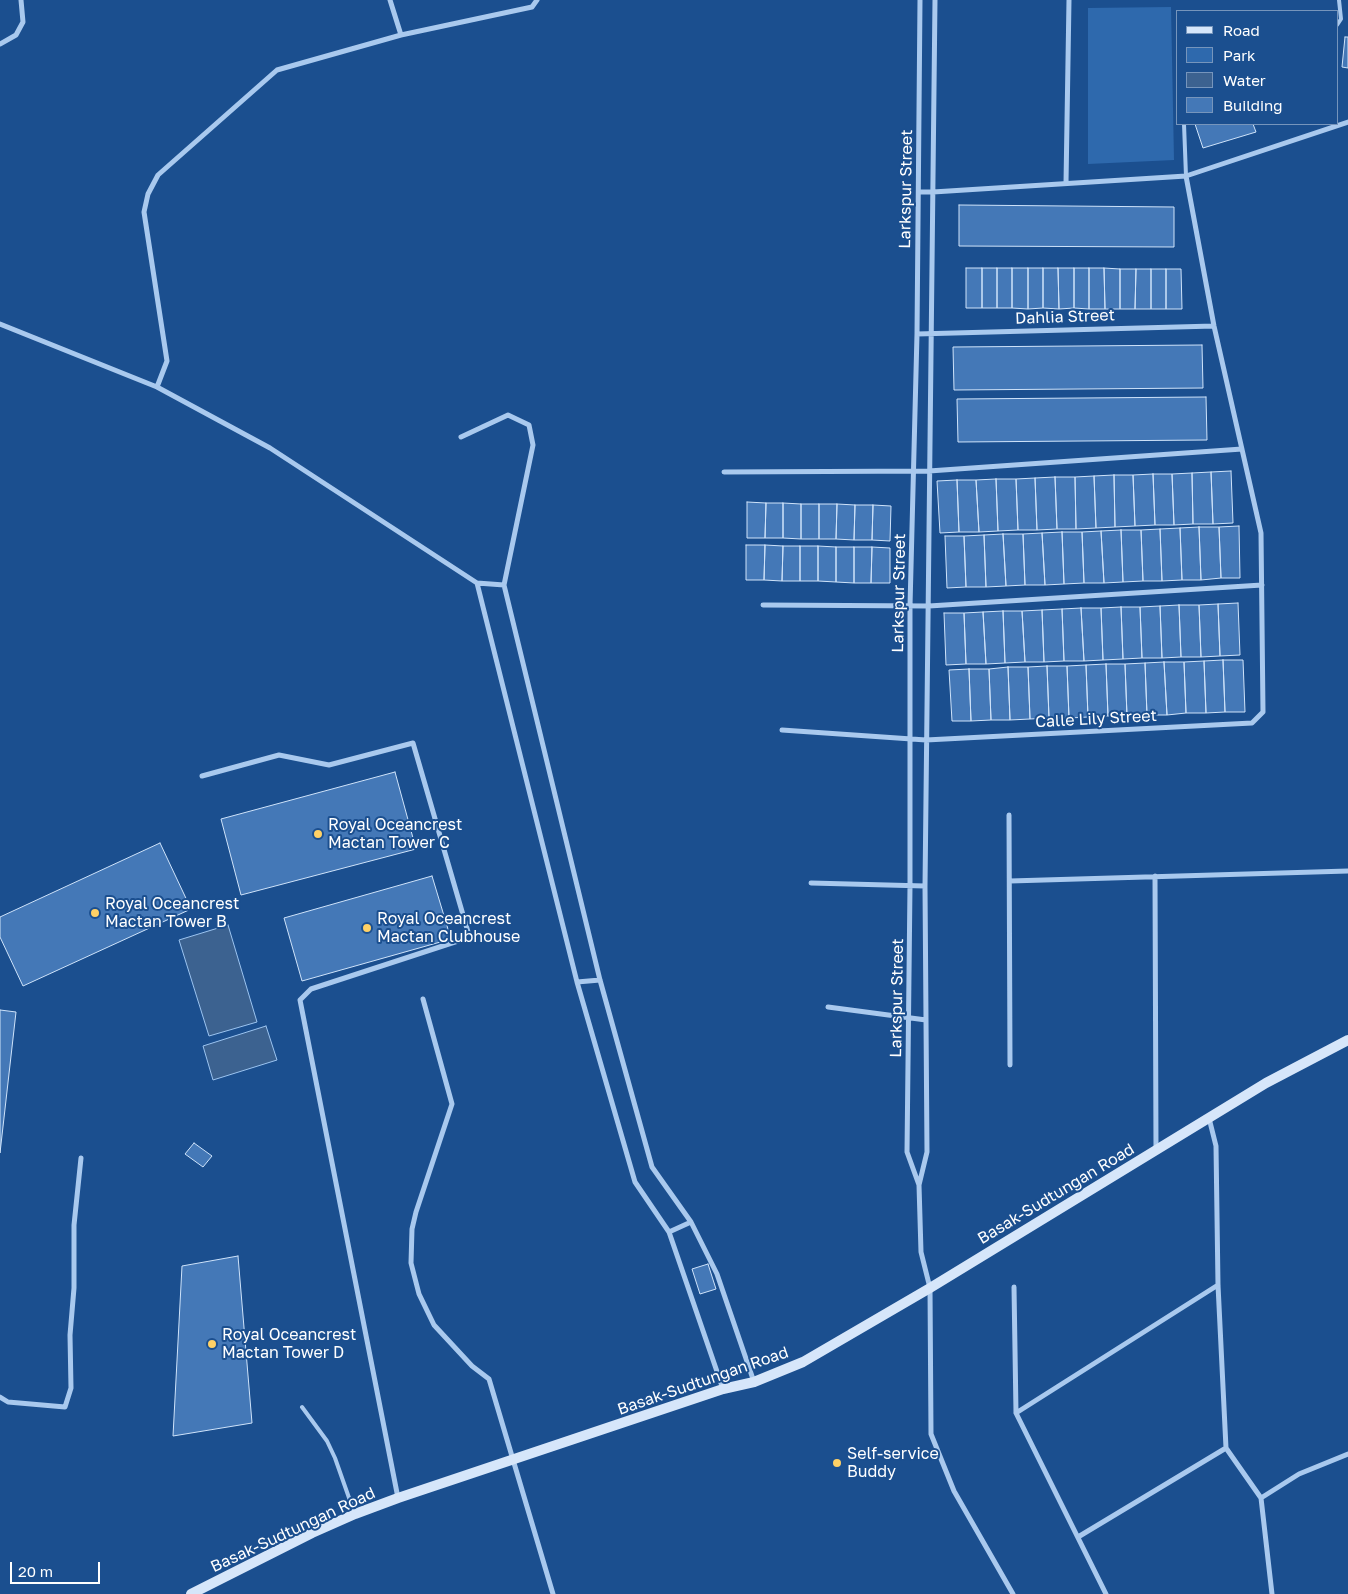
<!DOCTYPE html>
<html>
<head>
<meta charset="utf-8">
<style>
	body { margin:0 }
	#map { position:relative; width:1348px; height:1594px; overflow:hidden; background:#1b4f8f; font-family:"Golos Text",sans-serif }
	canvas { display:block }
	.legend { position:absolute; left:1176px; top:10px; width:162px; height:115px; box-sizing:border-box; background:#1b4f8f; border:1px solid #7695bc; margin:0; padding:6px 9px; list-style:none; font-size:15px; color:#fff }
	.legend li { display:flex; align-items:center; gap:10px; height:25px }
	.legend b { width:25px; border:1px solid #7695bc }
	.scale { position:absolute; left:10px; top:1562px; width:90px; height:22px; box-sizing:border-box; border:2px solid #fff; border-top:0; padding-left:6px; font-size:15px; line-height:18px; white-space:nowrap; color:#fff; -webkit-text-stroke:4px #1b4f8f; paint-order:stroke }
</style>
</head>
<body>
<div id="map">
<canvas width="1348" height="1594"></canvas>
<ul class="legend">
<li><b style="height:6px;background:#d6e6fa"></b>Road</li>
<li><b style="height:14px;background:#2e69ad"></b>Park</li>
<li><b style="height:14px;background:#3c6290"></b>Water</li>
<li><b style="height:14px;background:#4478b7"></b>Building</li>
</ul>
<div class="scale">20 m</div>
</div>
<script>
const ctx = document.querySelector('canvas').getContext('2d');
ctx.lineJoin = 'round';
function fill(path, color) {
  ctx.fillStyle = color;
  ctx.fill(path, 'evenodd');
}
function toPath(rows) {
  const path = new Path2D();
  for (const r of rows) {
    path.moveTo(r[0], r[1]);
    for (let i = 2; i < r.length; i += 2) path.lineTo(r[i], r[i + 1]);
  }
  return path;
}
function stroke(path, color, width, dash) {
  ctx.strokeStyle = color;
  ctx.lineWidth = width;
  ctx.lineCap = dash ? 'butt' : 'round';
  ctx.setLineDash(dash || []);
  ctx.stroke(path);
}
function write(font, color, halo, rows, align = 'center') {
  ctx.font = font + ' "Golos Text",sans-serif';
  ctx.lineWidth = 4;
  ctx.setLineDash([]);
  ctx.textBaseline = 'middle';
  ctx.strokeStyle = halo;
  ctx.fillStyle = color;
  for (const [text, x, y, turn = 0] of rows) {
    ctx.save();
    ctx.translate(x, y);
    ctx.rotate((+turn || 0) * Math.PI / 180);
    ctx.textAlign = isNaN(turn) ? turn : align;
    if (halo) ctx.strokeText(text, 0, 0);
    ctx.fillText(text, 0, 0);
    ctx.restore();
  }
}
fill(toPath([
	[1171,7,1174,160,1088,164,1088,8]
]), '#2e69ad');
const water = toPath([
	[228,925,257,1022,209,1036,179,940,228,925],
	[266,1026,277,1060,213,1080,203,1046,266,1026]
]);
fill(water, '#3c6290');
stroke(water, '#9cc4f0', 1);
const building = toPath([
	[1345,37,1348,37,1348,68,1342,67,1345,37],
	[1195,124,1253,124,1256,132,1203,148,1195,124],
	[959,205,1174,207,1174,247,959,246,959,205],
	[966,268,982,268,982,308,966,308,966,268],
	[982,268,997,268,997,308,982,308,982,268],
	[997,268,1012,268,1012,308,997,308,997,268],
	[1012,268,1028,268,1028,309,1012,308,1012,268],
	[1028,268,1043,268,1043,308,1028,309,1028,268],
	[1043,268,1058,268,1059,309,1043,308,1043,268],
	[1058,268,1074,268,1074,308,1059,309,1058,268],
	[1074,268,1089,268,1089,309,1074,308,1074,268],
	[1089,268,1104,268,1105,309,1089,309,1089,268],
	[1104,268,1120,269,1120,309,1105,309,1104,268],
	[1120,269,1136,269,1135,309,1120,309,1120,269],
	[1136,269,1151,269,1151,309,1135,309,1136,269],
	[1151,269,1166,269,1166,309,1151,309,1151,269],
	[1166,269,1181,269,1182,309,1166,309,1166,269],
	[1202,345,1203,388,954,390,953,347,1202,345],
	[1206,397,1207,440,958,442,957,399,1206,397],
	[1231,471,1233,523,1213,524,1211,472,1231,471],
	[1211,472,1213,524,1193,524,1192,473,1211,472],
	[1192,473,1193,524,1174,525,1172,474,1192,473],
	[1153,474,1172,474,1174,525,1155,525,1153,474],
	[1153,474,1155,525,1135,526,1133,475,1153,474],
	[1114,475,1133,475,1135,526,1115,527,1114,475],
	[1114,475,1115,527,1096,528,1094,476,1114,475],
	[1094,476,1096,528,1076,529,1075,477,1094,476],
	[1055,477,1075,477,1076,529,1057,529,1055,477],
	[1055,477,1057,529,1037,530,1035,478,1055,477],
	[1035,478,1037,530,1018,530,1016,479,1035,478],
	[996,479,1016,479,1018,530,998,531,996,479],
	[996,479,998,531,979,532,976,480,996,479],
	[957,480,959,532,940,533,937,481,957,480],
	[957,480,976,480,979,532,959,532,957,480],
	[747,502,766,503,765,538,747,538,747,502],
	[766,503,783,503,783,538,765,538,766,503],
	[783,503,801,504,801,539,783,538,783,503],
	[801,504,819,504,819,539,801,539,801,504],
	[819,504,837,504,836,539,819,539,819,504],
	[837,504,855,505,854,540,836,539,837,504],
	[855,505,873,505,872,540,854,540,855,505],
	[873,505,891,506,890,541,872,540,873,505],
	[1239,526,1240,578,1221,578,1219,527,1239,526],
	[1199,527,1219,527,1221,578,1201,580,1199,527],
	[1199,527,1201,580,1182,580,1180,528,1199,527],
	[1180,528,1182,580,1162,581,1160,529,1180,528],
	[1160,529,1162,581,1143,581,1141,530,1160,529],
	[1121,530,1141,530,1143,581,1123,582,1121,530],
	[1121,530,1123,582,1104,583,1101,531,1121,530],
	[1101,531,1104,583,1084,583,1082,532,1101,531],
	[1062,532,1082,532,1084,583,1064,584,1062,532],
	[1062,532,1064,584,1045,585,1042,533,1062,532],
	[1042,533,1045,585,1025,585,1023,534,1042,533],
	[1003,534,1023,534,1025,585,1006,586,1003,534],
	[1003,534,1006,586,986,587,984,535,1003,534],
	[984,535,986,587,966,587,964,536,984,535],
	[945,536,964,536,966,587,947,588,945,536],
	[746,545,765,545,764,580,746,580,746,545],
	[765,545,783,546,782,581,764,580,765,545],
	[783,546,800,546,800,581,782,581,783,546],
	[800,546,818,546,818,581,800,581,800,546],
	[818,546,836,547,836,582,818,581,818,546],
	[836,547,854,547,854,583,836,582,836,547],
	[854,547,872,547,871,583,854,583,854,547],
	[872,547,890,548,890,583,871,583,872,547],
	[1238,603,1240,655,1220,656,1218,604,1238,603],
	[1218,604,1220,656,1201,657,1199,605,1218,604],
	[1179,605,1199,605,1201,657,1181,657,1179,605],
	[1179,605,1181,657,1162,658,1160,606,1179,605],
	[1160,606,1162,658,1142,658,1140,607,1160,606],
	[1121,607,1140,607,1142,658,1123,659,1121,607],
	[1121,607,1123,659,1103,660,1101,608,1121,607],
	[1081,608,1101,608,1103,660,1084,661,1081,608],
	[1081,608,1084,661,1064,661,1062,609,1081,608],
	[1062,609,1064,661,1044,662,1042,610,1062,609],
	[1042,610,1044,662,1025,662,1022,611,1042,610],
	[1003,611,1022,611,1025,662,1005,663,1003,611],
	[1003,611,1005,663,986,664,983,612,1003,611],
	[983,612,986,664,966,664,964,613,983,612],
	[944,613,964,613,966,664,946,665,944,613],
	[1223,660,1243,660,1245,712,1225,712,1223,660],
	[1223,660,1225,712,1206,713,1204,661,1223,660],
	[1204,661,1206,713,1186,713,1184,662,1204,661],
	[1164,662,1184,662,1186,713,1167,715,1164,662],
	[1164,662,1167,715,1147,715,1145,663,1164,662],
	[1145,663,1147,715,1127,716,1125,664,1145,663],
	[1106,664,1125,664,1127,716,1108,716,1106,664],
	[1106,664,1108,716,1088,717,1086,665,1106,664],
	[1086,665,1088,717,1069,718,1067,666,1086,665],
	[1047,666,1067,666,1069,718,1049,718,1047,666],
	[1047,666,1049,718,1030,719,1028,667,1047,666],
	[1008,667,1028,667,1030,719,1010,720,1008,667],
	[1008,667,1010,720,991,720,989,669,1008,667],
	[969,669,971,721,952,721,949,670,969,669],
	[969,669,989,669,991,720,971,721,969,669],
	[395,772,416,849,241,895,221,819,395,772],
	[160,843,191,909,23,986,0,937,0,917,160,843],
	[432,876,451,939,302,981,284,918,432,876],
	[0,1010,16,1012,0,1153,0,1010],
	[194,1143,212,1156,203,1167,185,1154,194,1143],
	[238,1256,252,1423,173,1436,182,1266,238,1256],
	[708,1264,716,1289,700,1294,692,1269,708,1264]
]);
fill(building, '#4478b7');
stroke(building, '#cfe3fa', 1);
stroke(toPath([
	[1337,25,1341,19,1339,0],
	[1184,124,1186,176],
	[302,1407,327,1441,335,1458,354,1512]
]), '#a9c9ee', 4);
stroke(toPath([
	[390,0,401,35],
	[935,0,925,886,927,1152,919,1185,921,1252,930,1288,931,1434,954,1491,1013,1594],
	[0,44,16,35,23,22,21,0],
	[1066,183,1069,0],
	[919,192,933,192,1186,176,1348,122],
	[0,324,157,387,270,448,477,583,504,585],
	[917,334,1214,326],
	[157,387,167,361,144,212,148,194,158,175,277,70,401,35,532,7,537,0],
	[461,437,508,415,529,425,533,445,504,585,600,980,652,1167,691,1222,717,1274,754,1382],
	[724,472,929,471,1242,449],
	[477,583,577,982,635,1182,669,1232,723,1389],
	[763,605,929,606,1262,585],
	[782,730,926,740,1252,723,1263,712,1261,533,1214,326,1186,176],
	[202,776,279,755,329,765,413,743,468,932,461,940,311,989,300,1000,398,1498],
	[1009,815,1010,1065],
	[1155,876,1156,1150],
	[1010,881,1348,871],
	[811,883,925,886],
	[577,982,600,980],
	[423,999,452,1104,416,1212,412,1229,411,1263,419,1294,434,1325,472,1366,489,1379,553,1594],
	[828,1007,926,1020],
	[1209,1118,1216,1146,1218,1285,1226,1448,1261,1498,1272,1594],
	[919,1185,907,1152,910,886,910,606,917,334,920,0],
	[669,1232,691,1222],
	[1014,1287,1016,1413,1106,1594],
	[0,1397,8,1402,65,1407,71,1388,70,1335,74,1288,74,1225,81,1158],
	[1016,1413,1218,1285],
	[1261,1498,1299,1474,1348,1454],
	[1078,1537,1226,1448]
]), '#a9c9ee', 5);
stroke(toPath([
	[191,1594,312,1533,355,1514,398,1498,723,1389,754,1382,803,1362,930,1288,1266,1083,1348,1040]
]), '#d6e6fa', 10);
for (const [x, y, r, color] of [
	[318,834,5,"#ffd166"],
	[95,913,5,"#ffd166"],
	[367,928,5,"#ffd166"],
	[212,1344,5,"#ffd166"],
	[837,1463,5,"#ffd166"]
]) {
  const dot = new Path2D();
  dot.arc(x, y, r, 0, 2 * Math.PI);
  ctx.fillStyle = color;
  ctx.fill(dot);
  stroke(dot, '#1b4f8f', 2);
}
write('16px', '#fff', '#1b4f8f', [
	["Larkspur Street",906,189,-89],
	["Dahlia Street",1065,317,-2],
	["Larkspur Street",899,593,-89],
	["Calle Lily Street",1096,719,-3],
	["Larkspur Street",897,998,-89],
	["Basak-Sudtungan Road",1056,1194,-31],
	["Basak-Sudtungan Road",703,1381,-19],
	["Basak-Sudtungan Road",293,1530,-25]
]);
write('16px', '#fff', '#1b4f8f', [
	["Royal Oceancrest",328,825],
	["Mactan Tower C",328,843],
	["Royal Oceancrest",105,904],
	["Mactan Tower B",105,922],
	["Royal Oceancrest",377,919],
	["Mactan Clubhouse",377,937],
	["Royal Oceancrest",222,1335],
	["Mactan Tower D",222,1353],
	["Self-service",847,1454],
	["Buddy",847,1472]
], 'left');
</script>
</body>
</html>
